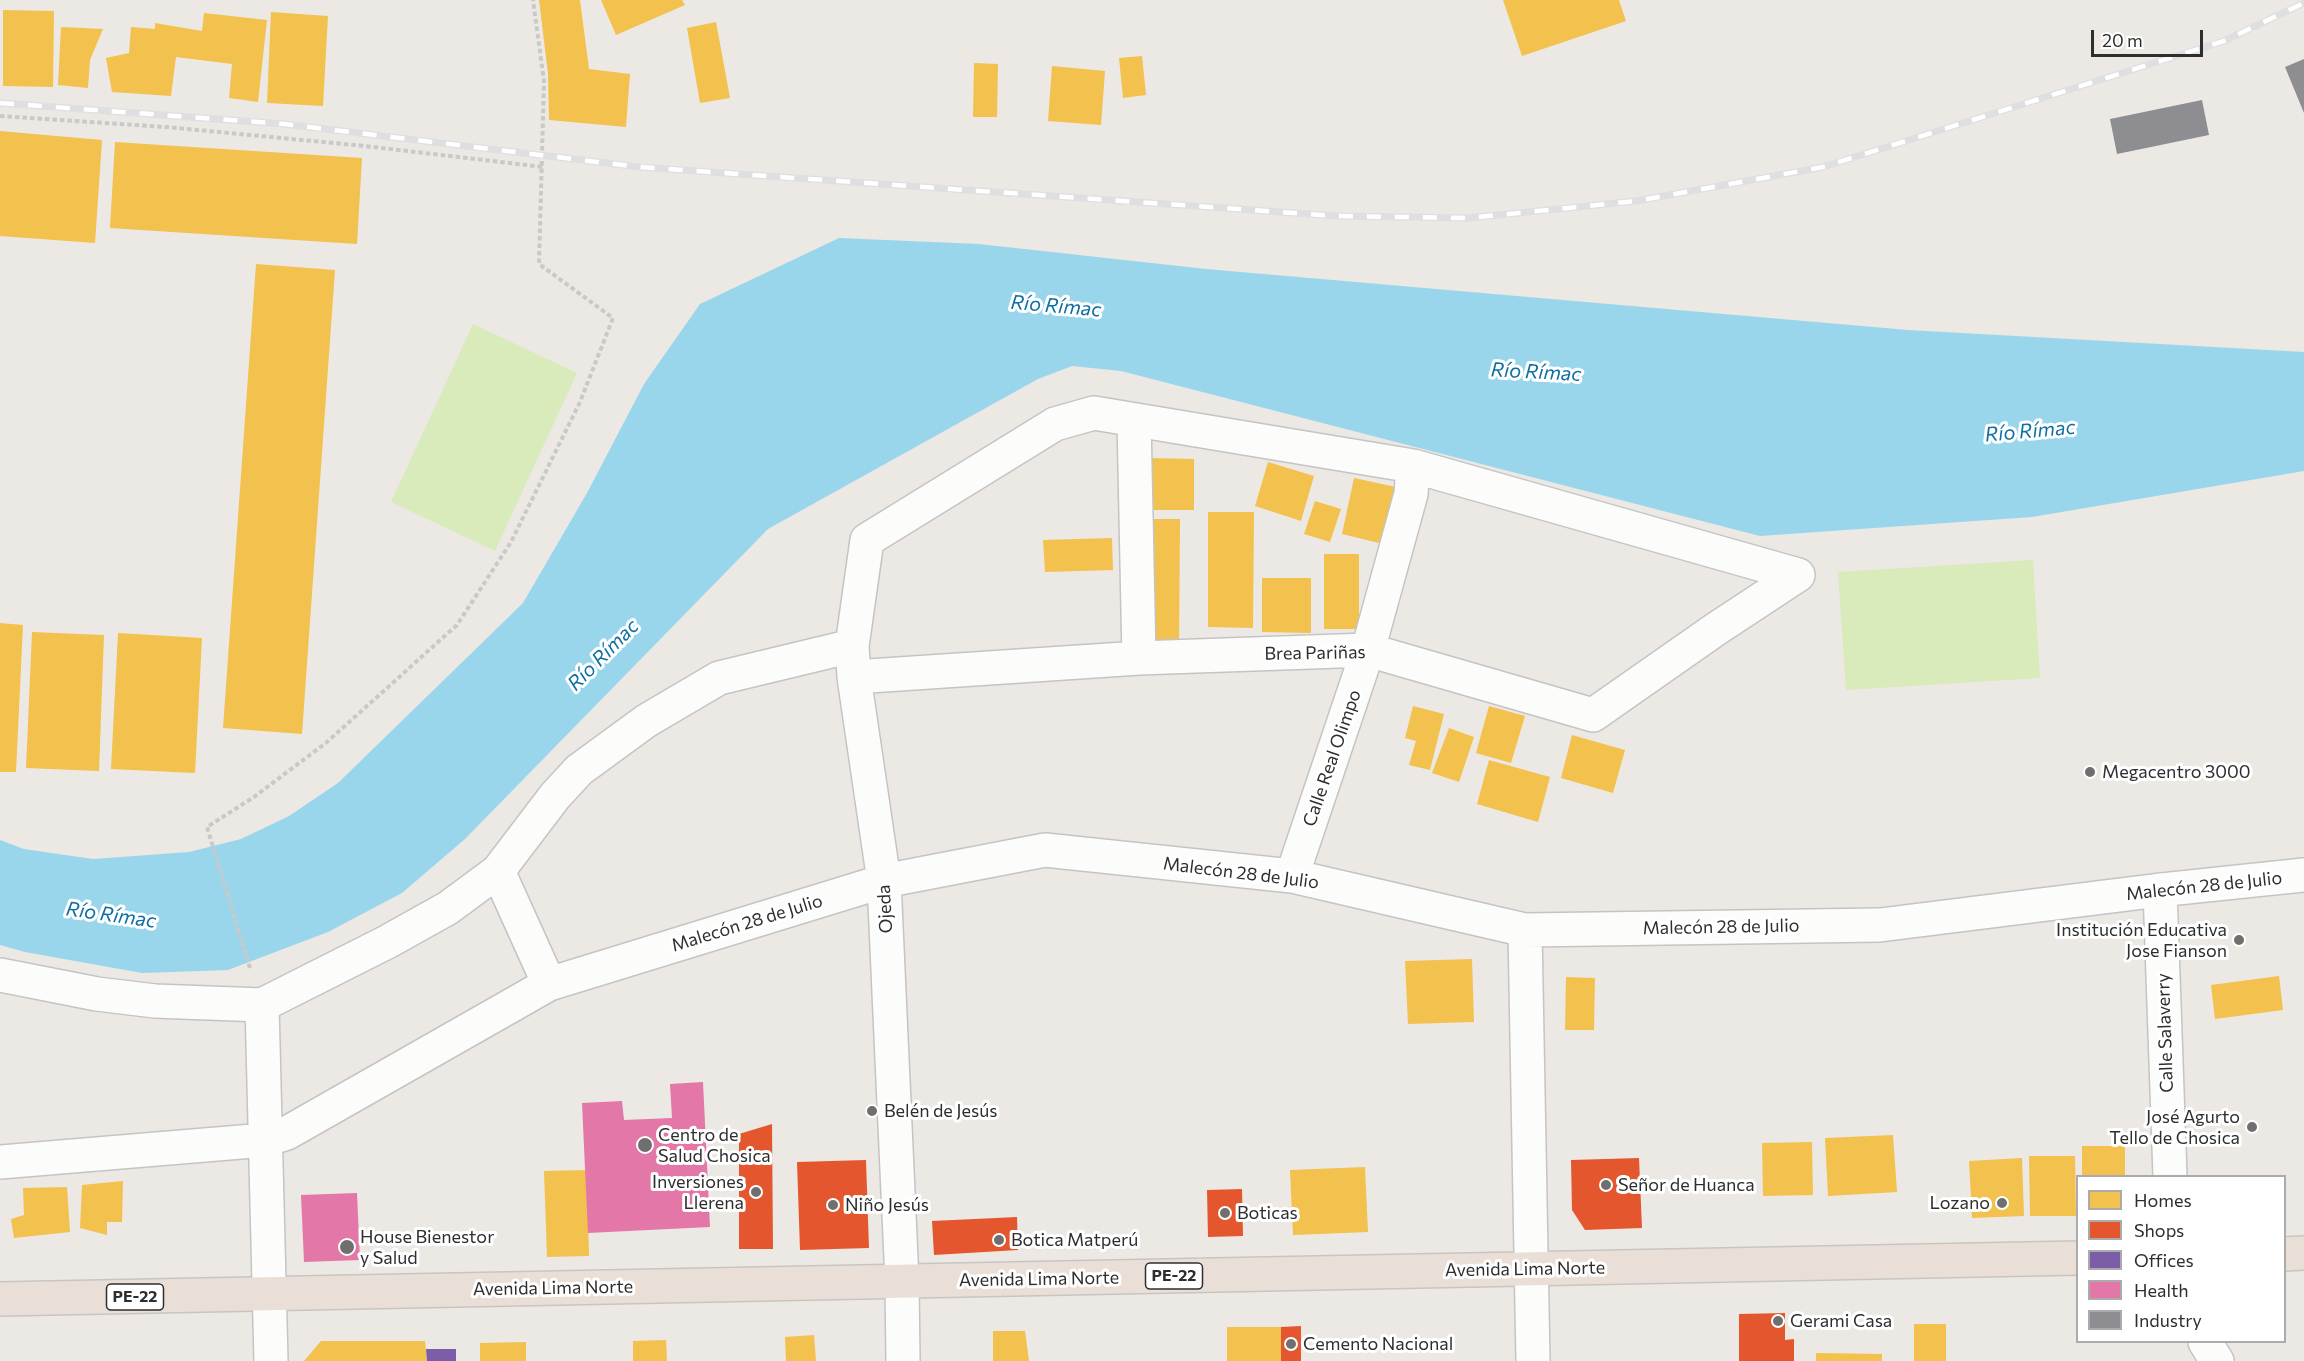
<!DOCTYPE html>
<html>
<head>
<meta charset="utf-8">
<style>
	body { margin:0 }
	#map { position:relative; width:2304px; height:1361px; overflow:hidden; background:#ece8e4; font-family:Commissioner,sans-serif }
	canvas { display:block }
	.legend { position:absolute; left:2076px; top:1175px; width:210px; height:168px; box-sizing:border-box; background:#fff; border:2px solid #ababab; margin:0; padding:8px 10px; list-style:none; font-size:18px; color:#2e2e2e }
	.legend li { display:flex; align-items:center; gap:12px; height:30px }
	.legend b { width:30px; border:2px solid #ababab }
	.scale { position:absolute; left:2091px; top:30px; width:112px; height:27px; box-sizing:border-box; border:3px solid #2e2e2e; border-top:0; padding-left:8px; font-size:18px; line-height:21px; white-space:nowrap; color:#2e2e2e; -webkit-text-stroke:4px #fff; paint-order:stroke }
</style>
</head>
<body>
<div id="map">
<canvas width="2304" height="1361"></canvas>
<ul class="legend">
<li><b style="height:16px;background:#f2c14e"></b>Homes</li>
<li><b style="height:16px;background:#e4572e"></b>Shops</li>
<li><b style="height:16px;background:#7b5ea7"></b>Offices</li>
<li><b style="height:16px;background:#e377a8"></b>Health</li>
<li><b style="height:16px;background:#8d8d92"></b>Industry</li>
</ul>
<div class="scale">20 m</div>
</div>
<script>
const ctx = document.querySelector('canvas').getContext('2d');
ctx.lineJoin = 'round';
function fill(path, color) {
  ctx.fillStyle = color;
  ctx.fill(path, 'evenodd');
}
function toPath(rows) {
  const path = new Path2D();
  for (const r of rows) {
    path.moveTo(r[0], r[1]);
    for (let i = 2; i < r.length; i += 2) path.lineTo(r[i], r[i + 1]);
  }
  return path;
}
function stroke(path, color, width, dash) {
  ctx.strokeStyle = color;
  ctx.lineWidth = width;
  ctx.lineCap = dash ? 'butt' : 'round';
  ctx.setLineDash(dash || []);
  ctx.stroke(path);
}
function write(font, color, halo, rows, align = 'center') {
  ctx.font = font + ' Commissioner,sans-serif';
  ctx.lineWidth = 6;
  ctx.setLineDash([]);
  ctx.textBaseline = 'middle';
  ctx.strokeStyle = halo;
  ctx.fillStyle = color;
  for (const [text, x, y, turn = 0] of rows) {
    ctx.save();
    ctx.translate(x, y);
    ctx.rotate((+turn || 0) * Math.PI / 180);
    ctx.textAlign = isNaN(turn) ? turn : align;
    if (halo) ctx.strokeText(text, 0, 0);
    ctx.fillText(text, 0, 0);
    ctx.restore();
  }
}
fill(toPath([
	[473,324,577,373,495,551,391,502],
	[2033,560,2040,678,1846,690,1838,572]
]), '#d9eabb');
fill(toPath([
	[839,238,979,244,1206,269,1908,330,2304,352,2304,471,2032,517,1760,536,1121,371,1072,366,1038,379,768,529,465,839,402,893,328,932,228,970,142,973,25,952,0,945,0,840,24,849,93,859,189,852,241,839,289,816,338,783,523,603,587,493,644,384,700,304]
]), '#99d6ec');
fill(toPath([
	[539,0,580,0,589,69,630,74,626,127,549,120,548,74],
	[601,0,682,0,685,5,616,35],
	[1503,0,1619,0,1626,21,1522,56],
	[3,10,54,11,53,87,3,86],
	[271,12,328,16,323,106,267,103],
	[204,13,267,20,258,102,229,98,232,64,176,57,171,96,112,92,106,58,129,53,131,27,155,29,155,23,202,31],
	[716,22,730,98,700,103,687,28],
	[61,27,103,29,90,60,88,88,58,85],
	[1142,56,1146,95,1123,98,1119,58],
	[974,63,998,64,997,117,973,117],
	[1052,66,1105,71,1101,125,1048,121],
	[0,131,102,140,95,243,0,236],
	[115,142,362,158,357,244,110,228],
	[256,264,335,270,302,734,223,728],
	[1146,458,1194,459,1194,510,1146,510],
	[1268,462,1314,476,1301,521,1255,506],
	[1354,478,1396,487,1383,544,1342,534],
	[1315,501,1341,509,1330,542,1304,534],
	[1208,512,1254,512,1253,628,1208,627],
	[1141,519,1180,519,1179,645,1141,645],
	[1112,538,1113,570,1045,572,1043,540],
	[1324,554,1359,554,1359,629,1324,629],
	[1262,578,1311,578,1311,633,1262,632],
	[0,623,23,625,16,772,0,772],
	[32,632,104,635,99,771,26,768],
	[118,633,202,638,195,773,111,769],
	[1413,706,1444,714,1430,770,1409,765,1416,741,1405,738],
	[1489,706,1525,716,1511,763,1476,753],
	[1449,728,1474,737,1459,782,1432,773],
	[1572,735,1625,750,1613,793,1561,778],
	[1489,760,1550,777,1538,822,1477,804],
	[1472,959,1474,1022,1408,1024,1405,961],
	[2279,976,2283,1010,2215,1019,2211,985],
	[1566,977,1595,978,1594,1030,1565,1030],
	[1893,1135,1897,1192,1828,1196,1825,1138],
	[1812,1142,1813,1195,1763,1196,1762,1143],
	[2082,1146,2125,1146,2125,1176,2082,1176],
	[2029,1156,2075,1156,2076,1216,2030,1216],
	[2022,1158,2024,1216,1972,1218,1969,1161],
	[1365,1167,1368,1232,1293,1235,1290,1170],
	[587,1170,589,1256,547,1257,544,1171],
	[123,1181,122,1222,107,1222,107,1235,80,1228,82,1185],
	[67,1187,70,1232,14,1238,11,1219,24,1215,23,1188],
	[1914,1324,1946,1324,1946,1361,1914,1361],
	[1227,1327,1281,1327,1281,1361,1227,1361],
	[993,1331,1025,1331,1029,1361,993,1361],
	[814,1335,816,1361,786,1361,785,1337],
	[666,1340,667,1361,633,1361,633,1341],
	[321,1341,425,1341,427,1361,304,1361],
	[526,1342,526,1361,480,1361,480,1343],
	[1816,1353,1882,1354,1882,1361,1816,1361]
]), '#f2c14e');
fill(toPath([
	[772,1124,773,1249,739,1249,739,1134],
	[1639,1158,1642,1228,1585,1230,1572,1210,1571,1160],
	[866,1160,869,1248,800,1250,797,1162],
	[1242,1189,1243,1236,1208,1237,1207,1190],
	[1017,1217,1018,1250,934,1255,932,1221],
	[1785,1313,1785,1340,1794,1339,1794,1361,1739,1361,1739,1314],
	[1301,1326,1301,1361,1281,1361,1281,1327]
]), '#e4572e');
fill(toPath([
	[426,1349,456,1349,456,1361,427,1361]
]), '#7b5ea7');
fill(toPath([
	[703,1082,710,1227,588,1233,582,1103,622,1101,624,1120,672,1118,670,1084],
	[357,1193,360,1260,304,1262,301,1195]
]), '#e377a8');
fill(toPath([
	[2304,59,2304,113,2285,67],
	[2202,100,2209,135,2117,154,2110,119]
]), '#8d8d92');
const minor = toPath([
	[1134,421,1139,658],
	[854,677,1139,658,1368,650,1593,715,1716,629,1798,575],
	[498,871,549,984],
	[1292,876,1368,650,1411,494,1413,466],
	[2160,890,2170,1176],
	[1525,930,1533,1361],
	[0,975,97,994,155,1001,262,1005,387,942,448,908,498,871,555,796,579,770,646,721,719,678,852,646],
	[262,1005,271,1361],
	[0,1162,265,1140,287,1133,549,984,884,881,1045,850,1292,876,1525,930,1880,925,2160,890,2304,875],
	[2205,1342,2217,1361],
	[903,1361,902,1281,884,881,854,677,852,646,867,540,1055,424,1094,413,1413,466,1798,575]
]);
const highway = toPath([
	[2284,1254,2304,1253],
	[0,1299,2078,1258]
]);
stroke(minor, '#c5c4c5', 36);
stroke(highway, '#c6c5c4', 36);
stroke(toPath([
	[0,116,166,127,365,146,543,167],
	[250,968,207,827,254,797,327,742,457,625,511,542,580,402,613,318,539,264,544,81,533,0]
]), '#c9c9c8', 4, [4.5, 3]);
stroke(minor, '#fcfcfb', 33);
stroke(highway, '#eadfd6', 33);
const rail = toPath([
	[0,103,284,124,639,167,1337,216,1469,218,1636,201,1823,167,2224,41,2304,3]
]);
stroke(rail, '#dfdfe1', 7);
stroke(rail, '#fff', 4.5, [14]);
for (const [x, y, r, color] of [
	[2090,772,6,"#706f6e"],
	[2239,940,6,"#706f6e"],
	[872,1111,6,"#706f6e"],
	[2252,1127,6,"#706f6e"],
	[645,1145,8,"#706f6e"],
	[1606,1185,6,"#706f6e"],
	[756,1192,6,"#706f6e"],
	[2002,1203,6,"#706f6e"],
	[833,1205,6,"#706f6e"],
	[1225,1213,6,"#706f6e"],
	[999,1240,6,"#706f6e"],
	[347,1247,8,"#706f6e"],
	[1778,1321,6,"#706f6e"],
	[1291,1344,6,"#706f6e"]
]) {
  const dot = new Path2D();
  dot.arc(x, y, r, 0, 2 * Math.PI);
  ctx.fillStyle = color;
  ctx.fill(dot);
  stroke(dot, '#fff', 2);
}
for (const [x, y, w] of [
	[1174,1276,57],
	[135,1297,57]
]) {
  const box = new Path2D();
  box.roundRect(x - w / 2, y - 13, w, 26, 4.5);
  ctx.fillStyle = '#fff';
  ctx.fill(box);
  stroke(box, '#2e2e2e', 1.5);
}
write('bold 16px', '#2e2e2e', null, [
	["PE-22",1174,1276],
	["PE-22",135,1297]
]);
write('18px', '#2e2e2e', '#fff', [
	["Brea Pariñas",1315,653,-1],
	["Calle Real Olimpo",1332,758,-71],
	["Malecón 28 de Julio",1241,873,7],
	["Malecón 28 de Julio",2204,886,-6],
	["Ojeda",885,909,-93],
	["Malecón 28 de Julio",747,923,-17],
	["Malecón 28 de Julio",1721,927,-1],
	["Calle Salaverry",2165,1033,-92],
	["Avenida Lima Norte",1525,1269,-1],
	["Avenida Lima Norte",1039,1279,-1],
	["Avenida Lima Norte",553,1288,-1]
]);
write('18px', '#2e2e2e', '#fff', [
	["Megacentro 3000",2102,772],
	["Institución Educativa",2227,930,"right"],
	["Jose Fianson",2227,951,"right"],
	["Belén de Jesús",884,1111],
	["José Agurto",2240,1117,"right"],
	["Tello de Chosica",2240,1138,"right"],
	["Centro de",658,1135],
	["Salud Chosica",658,1156],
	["Inversiones",744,1182,"right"],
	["Llerena",744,1203,"right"],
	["Señor de Huanca",1618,1185],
	["Lozano",1990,1203,"right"],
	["Niño Jesús",845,1205],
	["Boticas",1237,1213],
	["House Bienestor",360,1237],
	["y Salud",360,1258],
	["Botica Matperú",1011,1240],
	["Gerami Casa",1790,1321],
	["Cemento Nacional",1303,1344]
], 'left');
write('italic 20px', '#0d6fa3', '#fff', [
	["Río Rímac",1056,306,5],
	["Río Rímac",1536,372,3],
	["Río Rímac",2030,431,-5],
	["Río Rímac",603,655,-45],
	["Río Rímac",111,915,8]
]);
</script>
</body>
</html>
